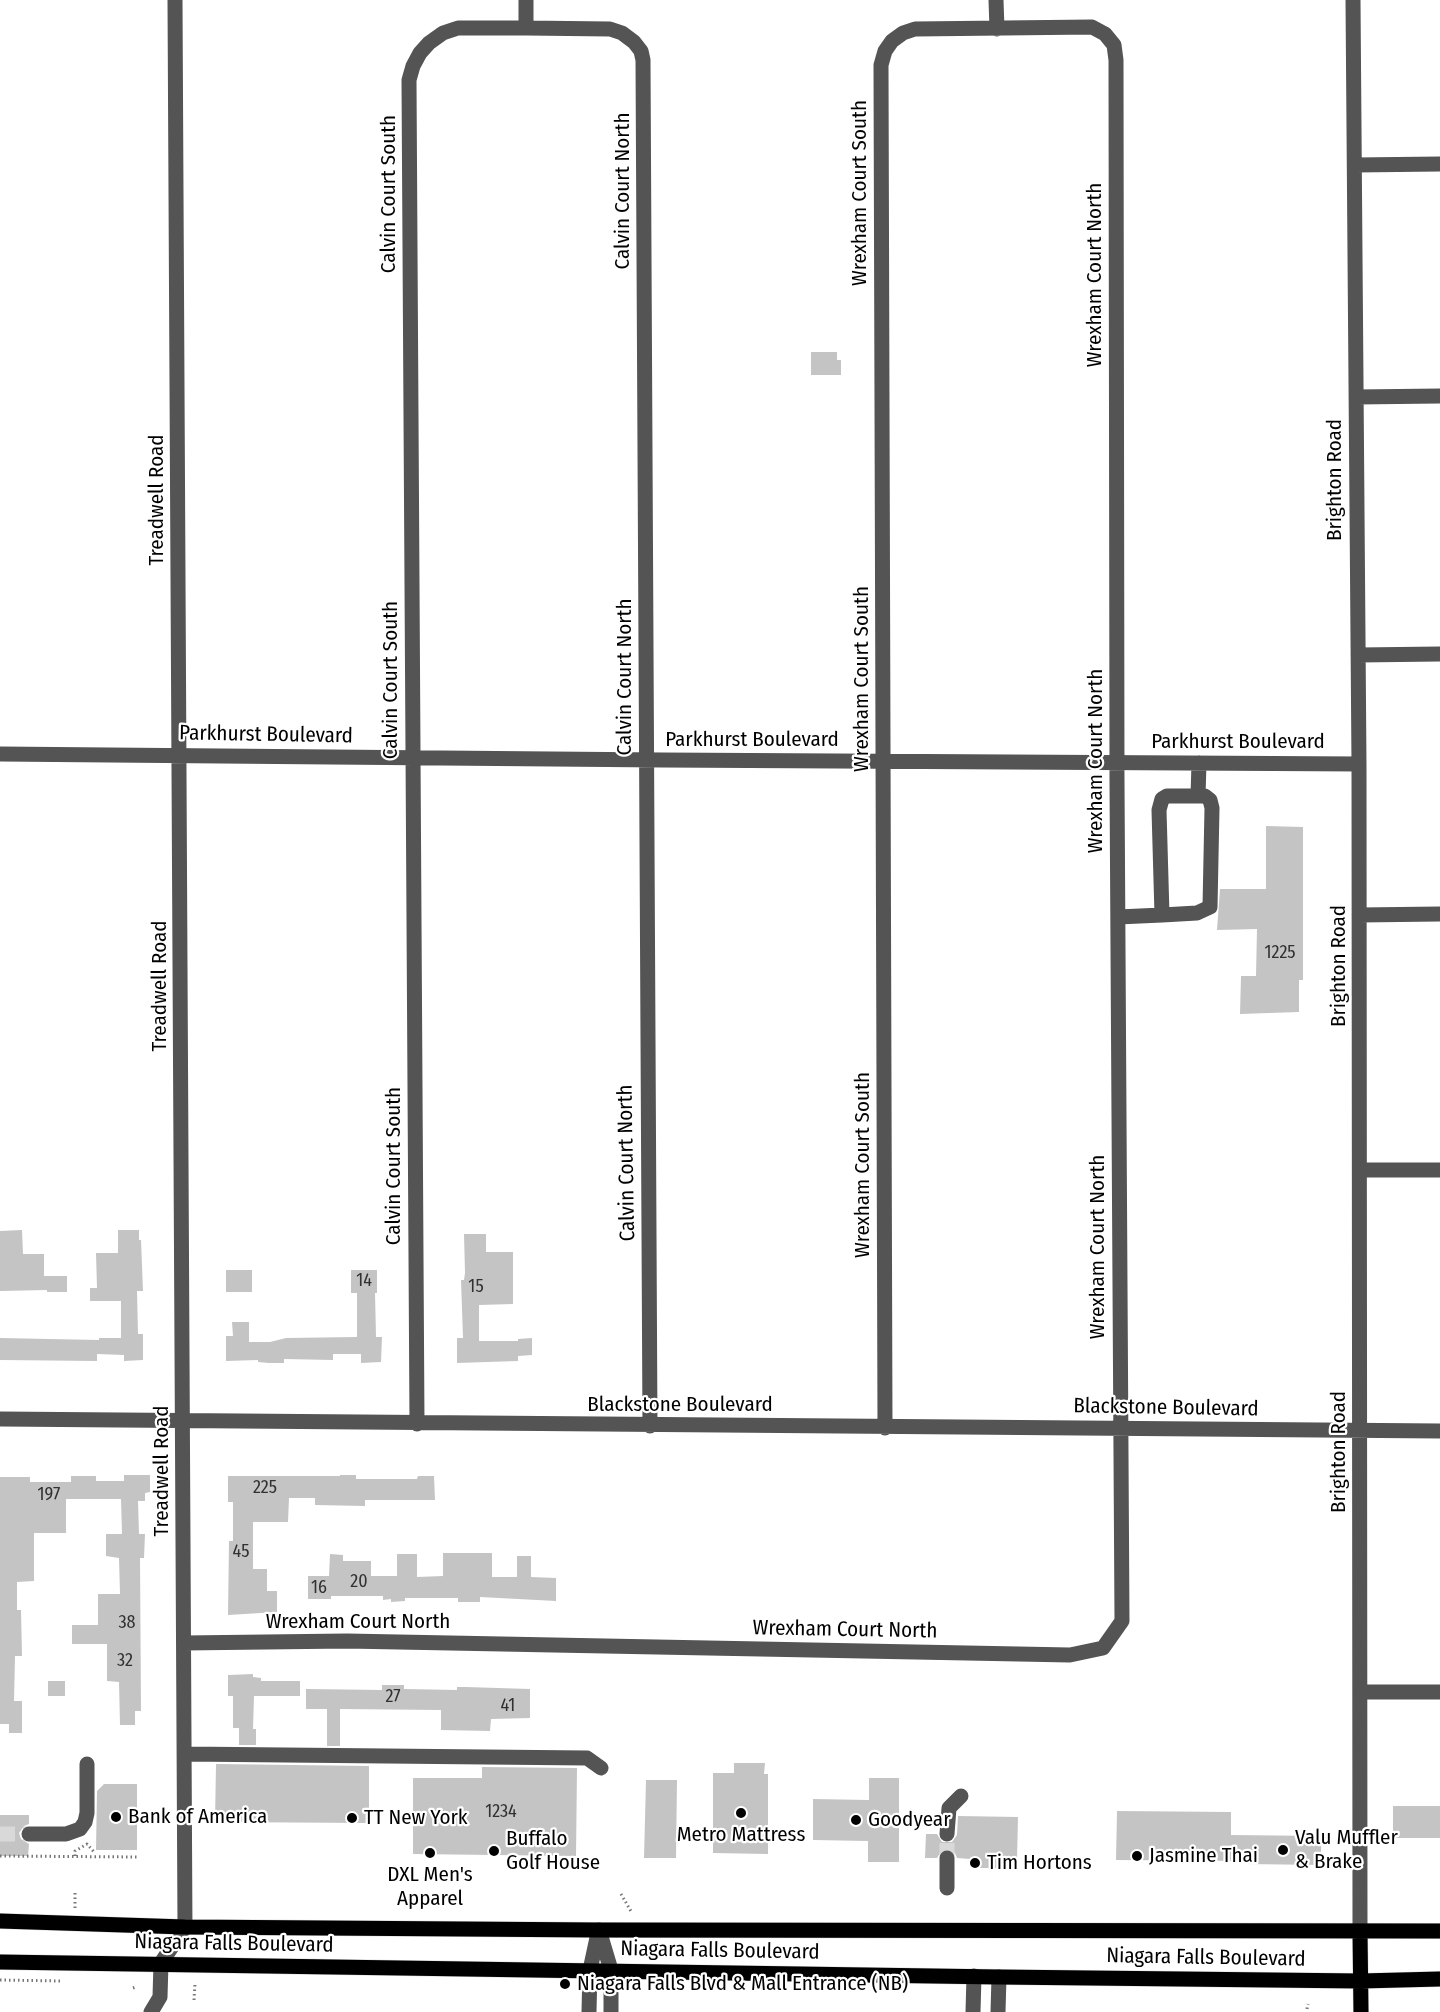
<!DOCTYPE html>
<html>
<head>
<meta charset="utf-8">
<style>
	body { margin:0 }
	canvas { display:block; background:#fff }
</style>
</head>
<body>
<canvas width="1440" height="2012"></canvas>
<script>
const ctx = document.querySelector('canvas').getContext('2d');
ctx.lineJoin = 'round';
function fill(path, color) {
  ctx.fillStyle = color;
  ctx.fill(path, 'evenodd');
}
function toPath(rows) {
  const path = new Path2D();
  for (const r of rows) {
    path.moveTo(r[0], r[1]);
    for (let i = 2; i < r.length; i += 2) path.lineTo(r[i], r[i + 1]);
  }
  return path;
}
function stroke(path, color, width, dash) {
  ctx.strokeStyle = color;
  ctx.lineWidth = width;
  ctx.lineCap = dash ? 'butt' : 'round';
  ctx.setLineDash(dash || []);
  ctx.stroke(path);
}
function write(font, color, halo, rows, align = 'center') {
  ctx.font = font + ' "Fira Sans Condensed",sans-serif';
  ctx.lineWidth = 4.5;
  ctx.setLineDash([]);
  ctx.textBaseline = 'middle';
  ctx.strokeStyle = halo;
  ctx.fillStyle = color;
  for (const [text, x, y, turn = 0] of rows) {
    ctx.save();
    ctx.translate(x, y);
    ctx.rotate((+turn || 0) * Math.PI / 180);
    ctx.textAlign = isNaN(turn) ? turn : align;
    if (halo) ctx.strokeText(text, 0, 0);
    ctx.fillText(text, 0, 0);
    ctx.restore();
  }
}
fill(toPath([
	[811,352,837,352,837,360,841,360,841,375,811,375],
	[1266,826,1303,827,1303,980,1299,980,1299,1012,1240,1014,1241,976,1256,976,1257,929,1217,930,1220,889,1266,889],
	[22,1230,23,1254,44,1254,44,1276,67,1276,67,1292,47,1292,47,1290,0,1291,0,1231],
	[118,1230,139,1230,139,1240,141,1240,143,1291,137,1291,138,1334,143,1334,143,1360,124,1361,124,1355,97,1354,97,1361,0,1360,0,1338,99,1340,99,1338,121,1338,121,1301,90,1301,90,1288,97,1288,96,1253,118,1253],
	[464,1234,486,1234,486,1252,513,1252,513,1304,479,1305,479,1341,518,1341,518,1339,532,1338,532,1355,518,1356,518,1361,457,1363,457,1338,463,1338,461,1280,464,1280,465,1273],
	[226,1270,252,1270,252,1292,226,1292],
	[351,1270,377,1270,377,1293,375,1293,376,1337,382,1337,381,1362,361,1363,361,1354,333,1354,333,1360,284,1359,284,1363,269,1363,258,1362,258,1360,226,1361,226,1336,233,1336,232,1322,249,1322,249,1342,270,1342,286,1338,357,1337,357,1293,351,1293],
	[124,1475,150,1475,150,1492,145,1493,145,1501,138,1501,139,1534,145,1534,144,1558,140,1558,141,1711,135,1711,135,1725,120,1725,119,1682,107,1681,107,1644,72,1644,72,1625,98,1625,98,1594,120,1594,119,1558,106,1556,106,1534,122,1534,121,1499,66,1499,66,1533,34,1533,34,1581,17,1582,17,1610,21,1610,22,1656,15,1656,14,1701,22,1701,22,1733,9,1733,9,1724,0,1724,0,1477,30,1477,30,1482,71,1482,71,1476,96,1476,96,1481,124,1481],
	[340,1475,356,1475,356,1479,417,1479,418,1476,434,1476,435,1500,365,1500,365,1506,315,1505,315,1498,289,1498,288,1522,253,1522,253,1569,267,1569,267,1591,277,1591,277,1612,228,1615,229,1541,233,1541,233,1502,228,1502,228,1476,340,1476],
	[443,1553,492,1553,492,1577,517,1577,517,1556,531,1556,531,1577,556,1578,556,1601,480,1597,480,1602,458,1602,458,1598,405,1598,405,1601,391,1602,391,1599,383,1600,383,1596,331,1596,331,1599,308,1599,308,1576,329,1576,330,1554,343,1555,343,1561,371,1561,371,1576,397,1576,397,1554,417,1554,417,1577,443,1576],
	[253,1674,253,1677,261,1678,261,1681,300,1681,300,1696,254,1696,253,1729,256,1729,256,1745,239,1745,239,1728,233,1728,233,1696,228,1696,228,1675],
	[48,1681,65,1681,65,1696,48,1696],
	[382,1685,404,1685,404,1689,457,1690,457,1687,466,1687,530,1689,530,1718,491,1719,490,1731,441,1730,441,1710,340,1709,340,1746,327,1746,327,1709,306,1709,306,1689,382,1690],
	[734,1763,765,1763,764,1774,768,1774,768,1854,713,1853,713,1773,734,1773],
	[216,1764,369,1766,369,1823,215,1822],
	[482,1767,577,1768,576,1856,413,1854,413,1778,482,1778],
	[869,1778,899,1778,899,1862,868,1862,868,1841,813,1840,813,1799,869,1800],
	[646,1780,677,1780,676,1858,644,1858],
	[104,1784,137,1784,137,1850,96,1850,97,1791],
	[1393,1806,1440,1806,1440,1838,1393,1838],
	[1117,1811,1231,1812,1231,1835,1321,1836,1321,1865,1246,1864,1246,1861,1116,1860],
	[0,1815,29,1815,29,1824,24,1826,19,1833,21,1839,29,1844,28,1856,0,1856],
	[958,1816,1018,1817,1017,1859,1003,1858,1003,1868,970,1868,970,1859,957,1858,955,1853,948,1848,942,1850,937,1858,925,1858,926,1834,937,1834,942,1842,952,1842,957,1835]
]), '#c4c4c4');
stroke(toPath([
	[0,1834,29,1834],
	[947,1858,947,1834]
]), '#d9d9d9', 15, [15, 8]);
const major = toPath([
	[0,1921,185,1927,599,1930,1440,1931],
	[1360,1932,1361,2012],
	[0,1962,999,1977,1361,1981,1440,1979]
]);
stroke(major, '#dbdbdb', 16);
stroke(toPath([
	[0,1856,139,1857],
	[75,1856,75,1851,87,1844,94,1852],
	[621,1894,632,1913],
	[75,1908,75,1892],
	[0,1980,60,1981],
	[133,1988,136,1987],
	[194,2000,195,1983],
	[1307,2009,1308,2004]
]), '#767676', 3, [1.5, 3]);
stroke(toPath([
	[526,0,526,28],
	[996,0,997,29],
	[1353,0,1359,764,1360,1932],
	[1355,165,1440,164],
	[1356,397,1440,396],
	[1358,655,1440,654],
	[0,754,662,760,1359,764],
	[1162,915,1197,913,1210,907,1212,808,1210,800,1205,796,1198,796],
	[1359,915,1440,914],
	[1118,917,1162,915,1159,810,1162,799,1167,796,1198,796,1199,763],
	[1361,1170,1440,1170],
	[0,1419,1440,1431],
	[417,1424,409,80,413,66,420,53,429,43,443,33,458,28,526,28,610,29,622,33,634,42,641,51,643,60,650,1426],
	[184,1643,347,1641,1070,1655,1103,1648,1122,1621,1117,780,1116,60,1114,45,1105,34,1092,27,915,29,903,33,892,41,885,51,881,65,885,1428],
	[1361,1692,1440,1692],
	[185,1754,587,1758,601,1768],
	[29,1834,66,1834,80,1829,85,1822,87,1813,87,1764],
	[947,1834,949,1808,961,1796],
	[947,1888,947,1858],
	[599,1930,611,1970,611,2012],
	[151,2012,160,1997,161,1963,185,1927,175,0],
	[589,2012,590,1970,598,1933],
	[973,2012,974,1976],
	[998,2012,999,1977]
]), '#545454', 15);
stroke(major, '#000', 15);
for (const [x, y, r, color] of [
	[741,1813,6,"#000"],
	[116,1817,6,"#000"],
	[352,1818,6,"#000"],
	[856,1820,6,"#000"],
	[1283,1850,6,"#000"],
	[494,1851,6,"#000"],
	[430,1853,6,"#000"],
	[1137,1856,6,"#000"],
	[975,1863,6,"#000"],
	[565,1984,6,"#000"]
]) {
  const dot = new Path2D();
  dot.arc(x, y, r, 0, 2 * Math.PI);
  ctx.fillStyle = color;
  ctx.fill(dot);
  stroke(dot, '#fff', 2);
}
write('18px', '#313131', null, [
	["1225",1280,953],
	["14",364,1281],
	["15",476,1287],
	["225",265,1488],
	["197",49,1495],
	["45",241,1552],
	["20",359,1582],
	["16",319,1588],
	["38",127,1623],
	["32",125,1661],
	["27",393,1697],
	["41",508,1706],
	["1234",501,1812]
]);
write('21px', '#000', '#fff', [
	["Calvin Court North",623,191,-90],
	["Wrexham Court South",860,193,-90],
	["Calvin Court South",389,194,-90],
	["Wrexham Court North",1095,275,-90],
	["Brighton Road",1335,480,-90],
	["Treadwell Road",157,500,-90],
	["Calvin Court North",625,677,-90],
	["Wrexham Court South",862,679,-90],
	["Calvin Court South",391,680,-90],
	["Parkhurst Boulevard",266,735,1],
	["Parkhurst Boulevard",752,740],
	["Parkhurst Boulevard",1238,742],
	["Wrexham Court North",1096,761,-90],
	["Brighton Road",1339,966,-90],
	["Treadwell Road",160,986,-90],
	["Calvin Court North",627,1163,-91],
	["Wrexham Court South",863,1165,-90],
	["Calvin Court South",394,1166,-90],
	["Wrexham Court North",1098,1247,-90],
	["Blackstone Boulevard",680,1405],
	["Blackstone Boulevard",1166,1408,1],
	["Brighton Road",1339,1452,-90],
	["Treadwell Road",162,1471,-90],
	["Wrexham Court North",358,1622],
	["Wrexham Court North",845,1630,1],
	["Niagara Falls Boulevard",234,1944,1],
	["Niagara Falls Boulevard",720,1951,1],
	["Niagara Falls Boulevard",1206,1958,1]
]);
write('21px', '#000', '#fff', [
	["Bank of America",128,1817],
	["TT New York",364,1818],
	["Goodyear",868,1820],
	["Metro Mattress",741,1835,"center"],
	["Valu Muffler",1295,1838],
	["& Brake",1295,1862],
	["Buffalo",506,1839],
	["Golf House",506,1863],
	["Jasmine Thai",1149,1856],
	["Tim Hortons",987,1863],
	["DXL Men's",430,1875,"center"],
	["Apparel",430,1899,"center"],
	["Niagara Falls Blvd & Mall Entrance (NB)",577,1984]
], 'left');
</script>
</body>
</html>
